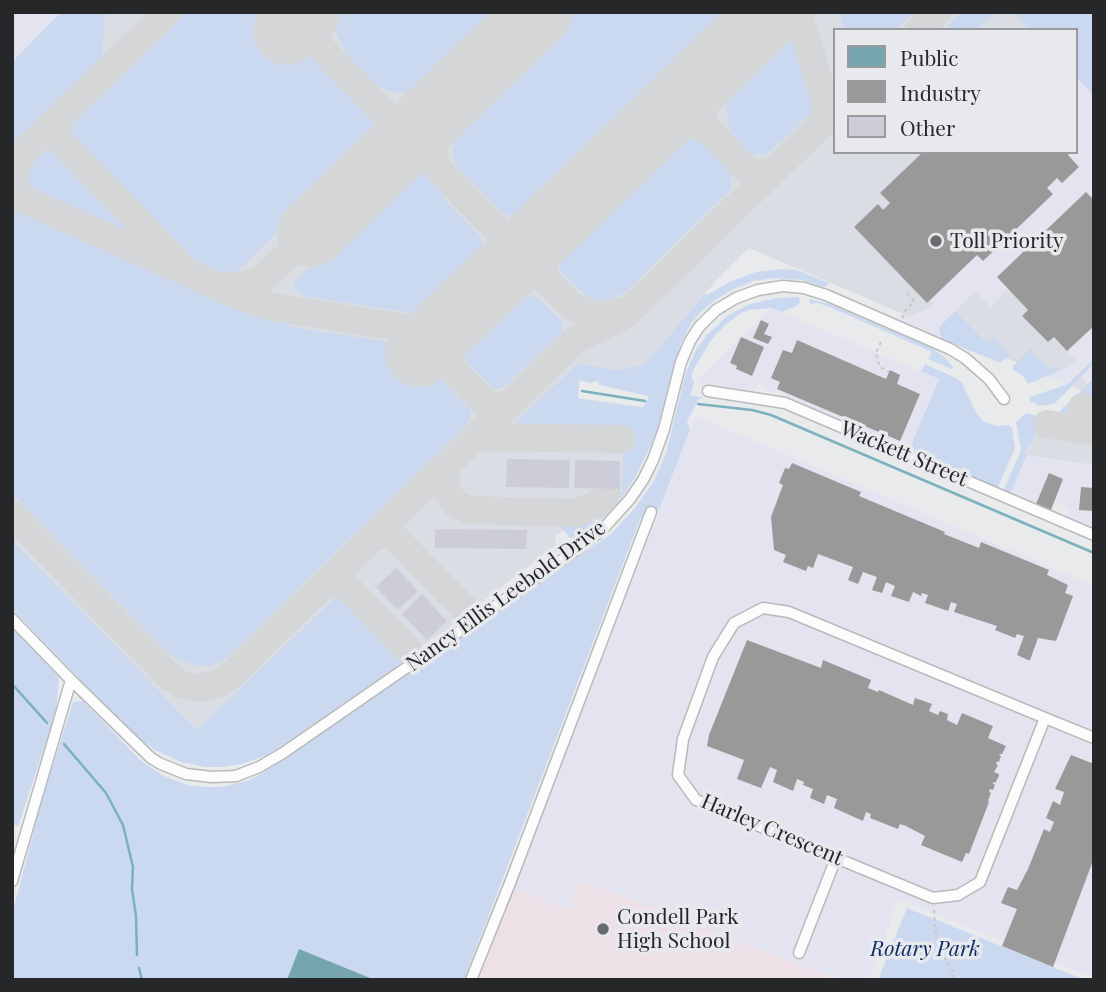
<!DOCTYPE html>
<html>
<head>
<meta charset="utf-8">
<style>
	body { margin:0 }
	#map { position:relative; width:1106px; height:992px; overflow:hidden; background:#e9eaec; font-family:"Playfair Display",serif }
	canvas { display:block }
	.frame { position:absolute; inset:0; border:14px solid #262728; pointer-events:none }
	.legend { position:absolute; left:833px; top:28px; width:245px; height:126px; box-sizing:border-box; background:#e8e9ed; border:2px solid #9a9b9e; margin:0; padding:9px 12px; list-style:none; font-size:21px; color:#262728 }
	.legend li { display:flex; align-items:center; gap:14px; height:35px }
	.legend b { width:35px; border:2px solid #9a9b9e }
</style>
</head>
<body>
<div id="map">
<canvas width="1106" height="992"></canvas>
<div class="frame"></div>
<ul class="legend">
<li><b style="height:19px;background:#76a5af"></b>Public</li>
<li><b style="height:19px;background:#999"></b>Industry</li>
<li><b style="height:19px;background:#cdcdd9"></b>Other</li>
</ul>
</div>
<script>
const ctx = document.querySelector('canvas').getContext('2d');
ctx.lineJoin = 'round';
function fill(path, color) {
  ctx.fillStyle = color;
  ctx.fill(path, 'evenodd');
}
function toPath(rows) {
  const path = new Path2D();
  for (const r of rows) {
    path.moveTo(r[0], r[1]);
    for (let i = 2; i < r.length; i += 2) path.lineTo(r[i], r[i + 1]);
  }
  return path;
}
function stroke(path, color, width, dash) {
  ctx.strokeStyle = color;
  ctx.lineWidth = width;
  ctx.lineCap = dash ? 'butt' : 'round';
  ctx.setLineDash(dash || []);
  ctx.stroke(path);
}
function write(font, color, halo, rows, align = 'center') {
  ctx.font = font + ' "Playfair Display",serif';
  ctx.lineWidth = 7;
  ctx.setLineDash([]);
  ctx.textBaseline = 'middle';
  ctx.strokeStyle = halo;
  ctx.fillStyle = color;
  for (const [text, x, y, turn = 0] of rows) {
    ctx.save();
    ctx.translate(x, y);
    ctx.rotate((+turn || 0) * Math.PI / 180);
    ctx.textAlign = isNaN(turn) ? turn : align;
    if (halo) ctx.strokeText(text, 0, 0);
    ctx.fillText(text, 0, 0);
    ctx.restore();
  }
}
fill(toPath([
	[84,12,1094,12,1094,465,1024,455,1044,422,1063,416,1086,392,749,248,716,281,696,304,685,321,650,394,598,380,580,380,578,398,643,407,647,442,626,484,599,519,591,519,572,534,565,530,555,536,556,545,446,630,404,658,197,735,12,577,12,108],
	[835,30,1076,30,1076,152,835,152]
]), '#dadde3');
fill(toPath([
	[12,12,61,12,12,62],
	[1076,77,1094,95,1094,396,1091,388,1077,375,1068,384,1047,376,1071,366,1076,360,1054,337,1048,342,1022,316,1028,310,1009,289,990,307,975,291,941,325,940,334,942,339,895,317,911,316,926,309,933,303,930,300,927,303,854,227,878,204,883,210,890,204,880,193,923,152,1076,152],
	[771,308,939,379,910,448,891,442,790,398,777,390,775,393,767,390,767,388,758,384,755,391,752,392,694,383],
	[696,416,1094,586,1094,978,898,899,870,980,839,980,580,880,569,910,514,888],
	[1027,455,1094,466,1094,526,1067,518,1070,509,1054,502,1036,504,1023,500,1010,494]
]), '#e4e3f0');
fill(toPath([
	[579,880,839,980,479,980,514,888,569,910]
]), '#ede0e6');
fill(toPath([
	[61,12,109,12,105,16,101,62,12,150,12,62],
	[183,12,268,12,379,127,381,133,229,279,213,276,199,270,74,143,70,133,70,125,76,116],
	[339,12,505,12,436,79,413,90,402,93,391,92,377,86,348,56,336,33,336,21],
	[573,12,735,12,527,212,519,216,508,215,504,214,468,177,458,170,453,155,455,138,460,121],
	[840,12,914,12,896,30,845,30],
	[962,12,995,12,977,30,950,30,949,25],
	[1014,12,1094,12,1094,95,1076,77,1076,30,1030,30],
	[787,33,791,35,812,107,812,112,766,155,753,154,748,152,731,132,728,125,727,110,729,94,734,85],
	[687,138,707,144,725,162,732,176,731,189,624,293,610,300,599,300,587,297,562,273,559,266,563,252,679,142],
	[49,150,62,155,151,247,149,248,32,195,26,185,26,170,37,155],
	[413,168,421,169,439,187,446,201,478,234,482,242,482,248,481,254,477,260,421,314,308,297,296,291,294,288,293,283],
	[18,206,270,319,290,324,291,327,396,343,393,347,423,381,434,372,468,408,471,414,468,423,228,657,220,662,210,666,199,666,179,660,170,655,12,493,12,219],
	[784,269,797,270,829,283,824,287,802,280,789,279,775,278,754,281,731,290,711,303,701,312,692,322,681,343,657,432,635,478,617,504,594,528,581,538,573,539,569,537,560,525,567,519,597,521,622,492,624,435,514,432,513,425,577,364,624,371,629,367,645,364,705,294,709,294,729,282,756,272],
	[579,380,590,383,598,381,599,385,649,396,643,408,578,399],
	[523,295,538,298,561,320,563,331,504,387,494,389,468,363,464,358,465,350,517,297],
	[799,297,800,301,798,305,782,312,771,308,749,310,739,314,725,325,711,340,694,369,691,375,694,383,690,395,701,397,702,398,698,400,687,422,690,430,659,510,648,506,639,522,464,980,12,980,12,915,42,799,73,702,83,701,140,760,162,775,174,780,188,785,204,787,222,787,249,780,263,773,611,534,635,508,654,481,666,453,686,372,697,348,706,336,727,316,750,304,777,298],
	[809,299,830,304,932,348,944,357,954,368,951,369,928,359,932,352,827,306,817,303,810,304],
	[955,311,987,343,993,337,1010,355,1000,363,942,339,940,334,939,328],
	[1036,344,1037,345,1031,351,1050,370,1056,365,1061,370,1028,384,1023,376,1013,370,1013,366],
	[1094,359,1094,364,1054,404,1040,406,1030,401,1030,397,1068,384],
	[925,364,956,378,962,383,976,413,983,421,996,426,1009,425,1012,428,1015,448,998,487,996,488,909,450,939,379,921,371],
	[1094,378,1094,403,1081,398,1063,416,1054,421,1044,422,1024,454,1027,455,1010,494,1004,492,1004,489,1021,450,1016,422,1026,413,1045,418,1058,413],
	[12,540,197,730,341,592,348,594,409,658,279,748,264,756,242,764,223,767,205,767,181,762,155,750,133,734,12,609],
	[12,628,59,677,56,713,18,826,12,824],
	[907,908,1085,980,878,980]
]), '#cbd9f0');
fill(toPath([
	[299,949,375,980,287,980]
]), '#76a5af');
fill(toPath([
	[923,152,1071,152,1068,155,1079,167,1062,183,1057,178,1047,188,1053,194,983,261,977,255,927,303,854,227,878,204,883,210,890,203,880,193],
	[1086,192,1094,200,1094,326,1067,351,1054,337,1048,342,1022,316,1028,310,997,277],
	[761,320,769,324,764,334,772,337,768,344,753,338],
	[741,337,764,347,752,376,736,369,737,366,730,363],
	[797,340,886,379,890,370,900,375,897,384,920,394,900,441,777,389,780,382,771,378,783,350,792,353],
	[792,463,861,492,859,496,945,532,944,534,979,548,981,542,1049,570,1047,575,1068,585,1065,593,1073,596,1056,641,1038,638,1030,660,1028,660,1017,655,1024,636,1017,634,1015,638,995,630,997,626,954,612,957,604,951,602,948,611,925,603,928,595,922,593,921,596,913,592,909,602,891,596,895,586,886,582,882,593,872,590,877,577,863,572,858,584,848,580,853,567,818,554,813,568,808,566,806,571,783,562,786,555,774,550,771,517,783,485,779,483,785,468,789,469],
	[1049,473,1063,479,1051,510,1036,504],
	[1081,487,1094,488,1094,511,1079,510],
	[747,640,821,668,823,660,871,680,868,688,878,692,879,690,913,705,915,698,932,704,929,711,938,715,940,711,948,714,947,720,957,725,962,713,993,726,988,738,1006,746,1002,754,1000,754,999,755,1001,756,999,762,997,761,996,764,998,765,994,772,999,774,999,776,995,783,993,782,993,784,995,785,993,790,990,789,989,792,991,793,988,801,989,802,969,854,966,853,962,862,921,845,925,836,906,826,900,824,898,829,870,818,871,814,866,812,863,821,834,808,837,799,827,795,824,804,810,798,813,789,803,785,804,782,797,779,793,791,773,782,777,770,770,767,761,788,737,779,744,760,707,746,709,735],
	[1071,755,1094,764,1094,858,1053,967,1002,946,1017,909,1001,903,1008,887,1017,890,1028,869,1044,829,1050,832,1054,822,1046,818,1053,801,1060,805,1064,792,1055,789]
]), '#999');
stroke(toPath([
	[582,391,645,401],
	[698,404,752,410,771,415,1094,553],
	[12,684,47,723],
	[64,744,106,793,123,825,133,867,132,889,136,916,137,955],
	[139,968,142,980]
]), '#7ab1bc', 2.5);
stroke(toPath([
	[286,12,569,304,580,310,598,315,622,312],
	[798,12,826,105,826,112,821,125],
	[758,25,707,77,702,88,699,106,702,117,707,128,746,169,757,174,770,171,775,168],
	[919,30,937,12],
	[61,116,57,130,62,143,188,273,243,298,273,307,412,329,418,333,484,402,497,407,510,403],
	[16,167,14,179,15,186,18,193,27,201,174,267],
	[440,171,435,162,433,148,434,129,439,115,451,99,514,37],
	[12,175,19,160,27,149,168,12],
	[549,283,544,272,541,257,542,245,547,234,554,224,602,176,653,129,663,124,674,121,691,122,701,126,711,133],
	[219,286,243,286,262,279,311,233],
	[1082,407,1094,412],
	[1047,424,1094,432],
	[476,437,621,439],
	[451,461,447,468,444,476,446,489,454,503,469,510,576,513,597,504,603,498,607,491],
	[12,515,170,677,180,684,192,687,204,687,219,683,229,677,576,339,624,316,835,111],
	[372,538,384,534,395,538,464,608],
	[322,586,334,582,346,586,407,649]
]), '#d5d6d7', 28);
stroke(toPath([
	[287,31,307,12],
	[311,233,539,12],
	[419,353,771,12]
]), '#d5d6d7', 68);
fill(toPath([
	[507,459,570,460,569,488,506,487],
	[575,460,620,461,620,489,574,488],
	[435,529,527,530,526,549,435,548],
	[396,568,418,591,398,610,376,587],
	[422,594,447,621,427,640,402,614]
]), '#cdcdd9');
const minor = toPath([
	[708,391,785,403,1094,535],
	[12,619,71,680,151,758,161,764,186,774,212,777,236,776,259,767,283,753,575,551,602,530,630,499,643,480,653,460,664,429,681,362,690,341,699,327,716,310,736,298,758,290,783,286,804,288,826,295,950,349,965,358,989,379,1004,399],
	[1045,718,980,882,958,895,933,898,696,800,678,775,683,739,713,657,734,623,763,608,789,612,1045,718,1094,738],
	[12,881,71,680],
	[799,953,836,858],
	[471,980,510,883,651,512]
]);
stroke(minor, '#b9babb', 13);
stroke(toPath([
	[902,318,905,311,914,301,906,292],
	[881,342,876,353,877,359,880,367,889,372],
	[934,910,936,935,938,948,954,973,953,980]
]), '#c7c8c8', 2, [3.5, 3.5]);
stroke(minor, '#fcfcfc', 10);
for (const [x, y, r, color] of [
	[936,241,7,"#6a6b6d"],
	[603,929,7,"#6a6b6d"]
]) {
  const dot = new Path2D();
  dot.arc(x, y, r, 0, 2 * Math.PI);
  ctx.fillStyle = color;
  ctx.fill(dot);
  stroke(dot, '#e8e9ed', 2.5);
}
write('21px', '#262728', '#e8e9ed', [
	["Toll Priority",950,241],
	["Condell Park",617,917],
	["High School",617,941]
], 'left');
write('21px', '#262728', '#e8e9ed', [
	["Wackett Street",904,454,23],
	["Nancy Ellis Leebold Drive",506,596,-36],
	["Harley Crescent",772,830,23]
]);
write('italic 21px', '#0d2d68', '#e8e9ed', [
	["Rotary Park",925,949]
]);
</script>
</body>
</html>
